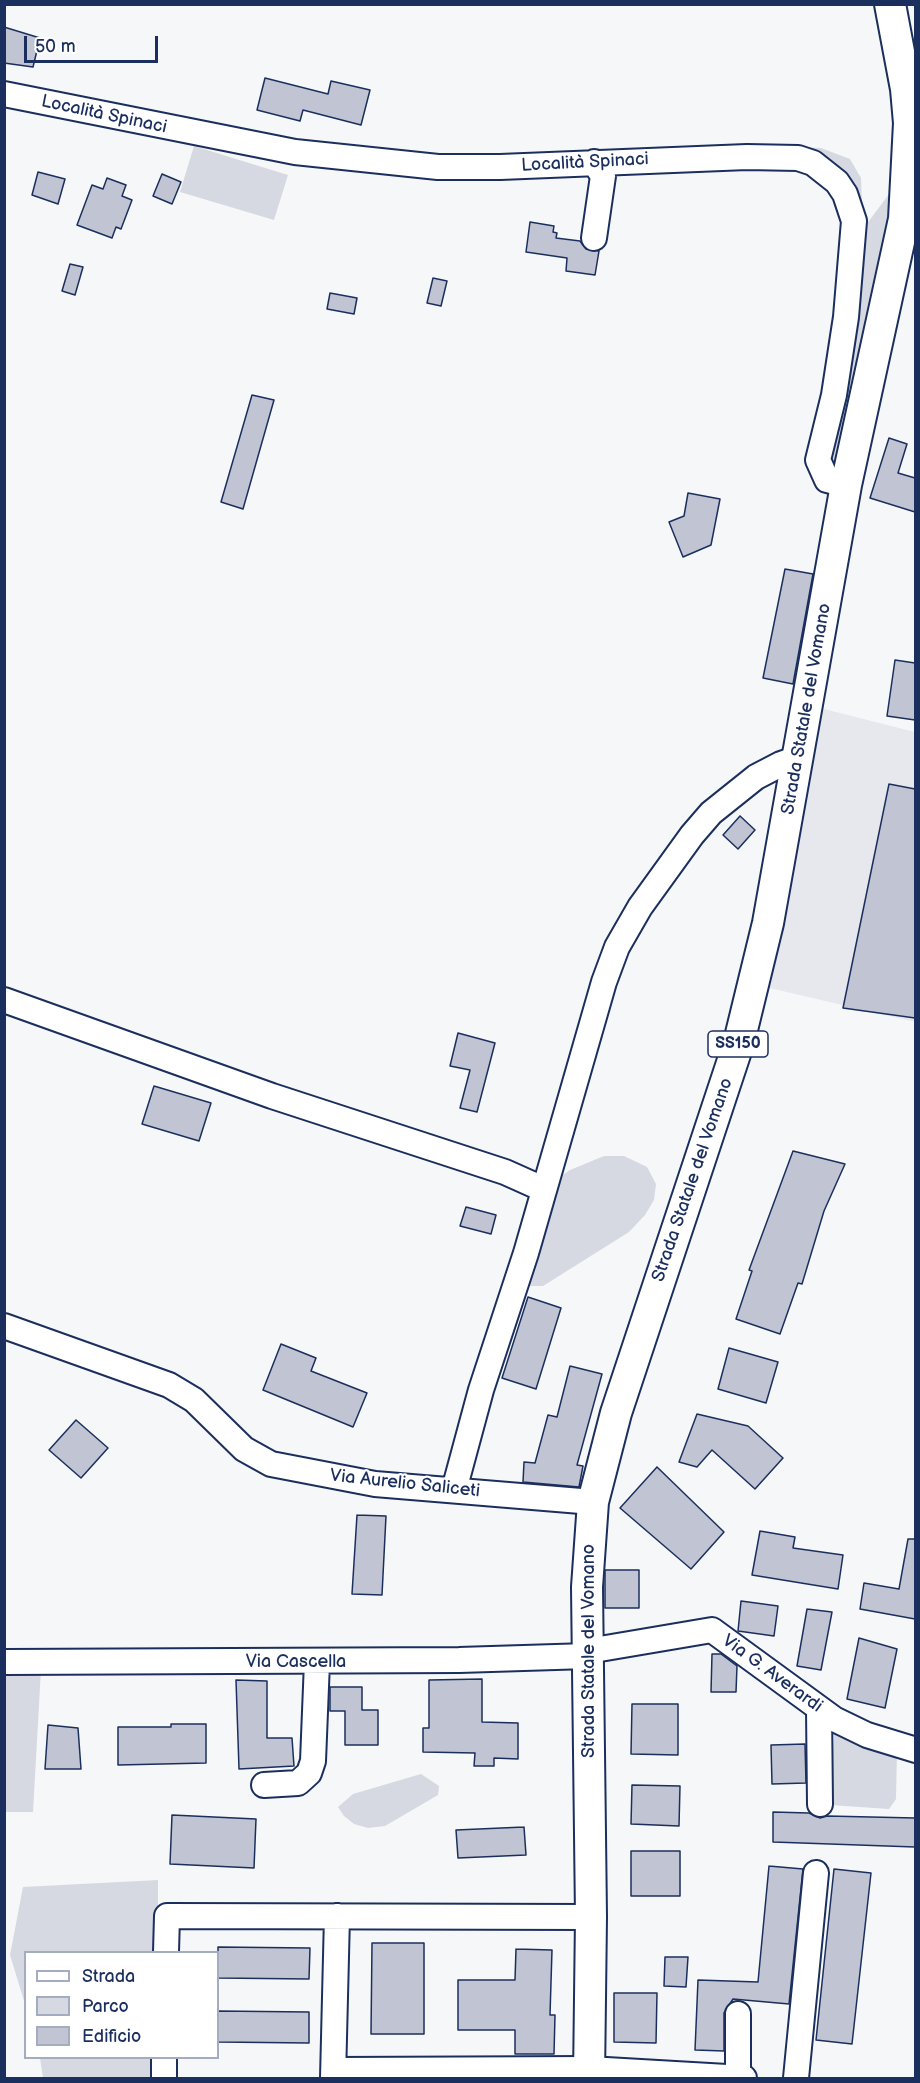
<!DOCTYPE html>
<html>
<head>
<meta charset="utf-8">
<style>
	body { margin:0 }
	#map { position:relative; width:920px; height:2083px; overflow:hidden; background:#f6f7f9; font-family:"Balsamiq Sans",sans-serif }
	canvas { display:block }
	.frame { position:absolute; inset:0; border:6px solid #1b2f5e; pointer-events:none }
	.legend { position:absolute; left:24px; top:1951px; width:195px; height:108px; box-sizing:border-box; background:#fff; border:2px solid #a4acbf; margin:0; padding:8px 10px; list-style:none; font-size:18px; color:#1b2f5e }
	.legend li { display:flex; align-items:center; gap:12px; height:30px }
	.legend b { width:30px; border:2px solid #a4acbf }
	.scale { position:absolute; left:24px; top:36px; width:134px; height:27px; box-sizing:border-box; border:3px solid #1b2f5e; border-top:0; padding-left:8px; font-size:18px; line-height:21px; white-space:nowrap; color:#1b2f5e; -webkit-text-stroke:4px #fff; paint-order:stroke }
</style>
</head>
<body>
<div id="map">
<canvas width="920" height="2083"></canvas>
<div class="frame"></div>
<ul class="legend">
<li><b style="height:8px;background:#fff"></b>Strada</li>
<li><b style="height:16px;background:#d6d9e2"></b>Parco</li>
<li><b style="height:16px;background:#c0c4d3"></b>Edificio</li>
</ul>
<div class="scale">50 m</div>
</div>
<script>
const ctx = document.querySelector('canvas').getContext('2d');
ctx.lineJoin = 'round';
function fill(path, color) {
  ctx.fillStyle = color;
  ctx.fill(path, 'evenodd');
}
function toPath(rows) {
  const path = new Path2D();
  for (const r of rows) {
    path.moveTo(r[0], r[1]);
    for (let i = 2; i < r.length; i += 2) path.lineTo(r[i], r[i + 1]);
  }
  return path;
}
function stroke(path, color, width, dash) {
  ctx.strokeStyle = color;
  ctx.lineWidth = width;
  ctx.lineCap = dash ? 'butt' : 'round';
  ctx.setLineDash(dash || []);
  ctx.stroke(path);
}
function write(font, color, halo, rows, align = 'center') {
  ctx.font = font + ' "Balsamiq Sans",sans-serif';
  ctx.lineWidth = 4.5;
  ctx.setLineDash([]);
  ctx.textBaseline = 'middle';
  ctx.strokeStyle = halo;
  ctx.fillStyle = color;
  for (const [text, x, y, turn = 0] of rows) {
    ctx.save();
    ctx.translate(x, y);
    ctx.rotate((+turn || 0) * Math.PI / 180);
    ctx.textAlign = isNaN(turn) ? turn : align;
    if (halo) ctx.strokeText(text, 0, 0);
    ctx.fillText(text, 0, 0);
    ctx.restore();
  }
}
fill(toPath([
	[820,708,915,732,915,1022,761,986]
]), '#e6e8ee');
fill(toPath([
	[194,146,288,175,274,220,180,192],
	[801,147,821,148,850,159,861,178,862,206,854,182,839,168,829,160],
	[895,186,892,209,836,470,827,464,863,229],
	[604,1156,624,1156,647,1167,656,1184,654,1200,645,1215,629,1232,543,1286,523,1286,554,1181,570,1170],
	[41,1669,33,1812,5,1812,5,1672],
	[834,1731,897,1751,896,1799,889,1809,830,1805],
	[421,1774,439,1786,438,1795,385,1826,368,1828,354,1824,344,1816,338,1807,353,1794],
	[158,1880,158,1952,26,1952,25,2004,10,1955,23,1887],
	[40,2058,157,2058,157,2078,43,2078]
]), '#d6d9e2');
const building = toPath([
	[4,27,40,38,33,67,4,63,4,27],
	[265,78,328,94,331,81,370,90,361,125,303,110,300,121,257,110,265,78],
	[38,172,65,179,58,204,32,195,38,172],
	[162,174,181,182,172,204,153,196,162,174],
	[107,178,126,185,122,196,132,200,121,229,116,227,112,238,77,225,92,185,103,189,107,178],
	[530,222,554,226,553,232,557,233,556,238,580,241,586,249,599,251,595,275,566,271,567,258,526,252,530,222],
	[70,264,83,267,75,295,62,291,70,264],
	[433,278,447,281,441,306,427,303,433,278],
	[330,293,357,298,354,314,327,309,330,293],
	[252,395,274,400,243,509,221,502,252,395],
	[889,438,907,444,898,473,915,478,915,512,870,498,889,438],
	[688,493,720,499,711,545,683,557,669,522,684,516,688,493],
	[785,569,813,574,793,684,763,678,785,569],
	[895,660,915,663,915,720,887,716,895,660],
	[889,784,915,789,915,1018,843,1008,889,784],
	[740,816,755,830,738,849,723,835,740,816],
	[458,1033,495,1043,477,1112,460,1108,470,1070,450,1066,458,1033],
	[154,1086,211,1103,199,1141,142,1124,154,1086],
	[793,1151,845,1164,824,1211,802,1284,798,1283,780,1334,736,1319,752,1271,749,1270,793,1151],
	[466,1207,496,1215,491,1234,460,1226,466,1207],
	[528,1297,561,1308,536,1389,502,1378,528,1297],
	[281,1344,316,1358,311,1371,367,1393,353,1427,263,1390,281,1344],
	[729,1348,778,1362,766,1403,718,1389,729,1348],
	[570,1366,602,1374,577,1465,583,1466,579,1487,523,1482,524,1462,535,1463,548,1415,557,1417,570,1366],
	[697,1414,748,1426,783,1458,755,1489,712,1450,697,1467,679,1462,697,1414],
	[76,1420,108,1448,81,1478,49,1450,76,1420],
	[657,1467,724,1532,691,1569,620,1508,657,1467],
	[357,1515,386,1516,382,1595,352,1594,357,1515],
	[760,1531,795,1537,793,1548,843,1555,838,1589,752,1575,760,1531],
	[908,1539,915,1539,915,1619,860,1609,864,1583,899,1589,908,1539],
	[605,1570,639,1570,639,1608,605,1608,605,1570],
	[741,1601,778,1606,774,1636,738,1631,741,1601],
	[807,1609,832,1612,821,1670,797,1666,807,1609],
	[859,1638,897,1649,885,1708,847,1699,859,1638],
	[712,1654,721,1654,737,1666,736,1692,711,1692,712,1654],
	[482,1679,482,1722,518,1723,518,1759,494,1758,494,1766,474,1766,475,1753,423,1752,423,1728,429,1728,429,1680,482,1679],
	[236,1680,267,1681,267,1738,292,1738,294,1766,239,1769,236,1680],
	[330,1687,362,1687,362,1710,378,1710,378,1745,345,1745,345,1711,330,1711,330,1687],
	[632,1704,678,1704,678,1755,631,1754,632,1704],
	[171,1724,206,1724,206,1763,118,1765,118,1727,171,1727,171,1724],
	[48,1725,78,1728,81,1769,45,1769,48,1725],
	[805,1744,806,1783,772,1784,771,1745,805,1744],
	[632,1785,680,1786,679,1826,631,1824,632,1785],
	[773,1812,809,1813,820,1818,827,1816,915,1818,915,1847,773,1842,773,1812],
	[172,1815,256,1819,254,1868,170,1864,172,1815],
	[524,1827,526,1855,458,1858,456,1830,524,1827],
	[631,1851,680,1851,680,1896,631,1896,631,1851],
	[769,1866,803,1869,789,2004,733,1999,724,2013,724,2051,695,2050,698,1980,758,1982,769,1866],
	[834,1869,871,1873,852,2044,816,2040,834,1869],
	[372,1943,424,1943,424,2034,371,2034,372,1943],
	[218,1947,310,1948,309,1979,218,1978,218,1947],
	[516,1949,552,1950,550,2015,555,2015,554,2054,515,2054,515,2030,458,2030,458,1980,515,1980,516,1949],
	[665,1957,688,1957,686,1987,664,1986,665,1957],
	[614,1993,657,1993,656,2043,614,2042,614,1993],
	[218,2011,309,2012,309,2043,218,2042,218,2011]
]);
fill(building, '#c0c4d3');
stroke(building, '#1b2f5e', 1.5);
const minor = toPath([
	[4,94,295,152,438,167,500,167,747,157,798,158,813,163,837,182,845,194,854,221,846,317,834,395,818,460,827,480,846,485],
	[594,162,603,176,594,238],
	[4,1000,272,1096,505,1172,543,1189],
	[4,1326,169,1385,194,1400,244,1449,271,1464,375,1484,593,1502],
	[454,1490,481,1390,526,1253,604,982,617,947,640,907,692,835,711,813,756,777,781,764,798,758],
	[588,1651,712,1630,834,1719,867,1735,916,1750],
	[4,1662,459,1660,588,1656],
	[819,1709,820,1804],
	[264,1785,298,1783,309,1773,313,1761,317,1662],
	[166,1952,167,1916,591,1917],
	[334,2070,589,2069,744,2078],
	[164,2078,164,2058],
	[333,2078,337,1916],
	[738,2078,738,2014],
	[796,2078,816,1873]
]);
const major = toPath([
	[589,2078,591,1917,587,1587,593,1502,616,1413,739,1042,768,923,846,485,904,219,909,123,906,89,890,4]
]);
stroke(minor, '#1b2f5e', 28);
stroke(major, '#1b2f5e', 34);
stroke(minor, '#fff', 24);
stroke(major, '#fff', 30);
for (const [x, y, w] of [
	[738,1044,60]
]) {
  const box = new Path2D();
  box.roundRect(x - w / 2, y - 13, w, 26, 4.5);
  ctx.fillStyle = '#fff';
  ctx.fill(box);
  stroke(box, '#1b2f5e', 1.5);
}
write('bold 16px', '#1b2f5e', null, [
	["SS150",738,1044]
]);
write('18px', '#1b2f5e', '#fff', [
	["Località Spinaci",104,115,12],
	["Località Spinaci",585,163,-3],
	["Strada Statale del Vomano",807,709,-80],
	["Strada Statale del Vomano",693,1180,-71],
	["Via Aurelio Saliceti",405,1484,6],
	["Strada Statale del Vomano",589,1651,-90],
	["Via Cascella",296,1662],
	["Via G. Averardi",772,1674,36]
]);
</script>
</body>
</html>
